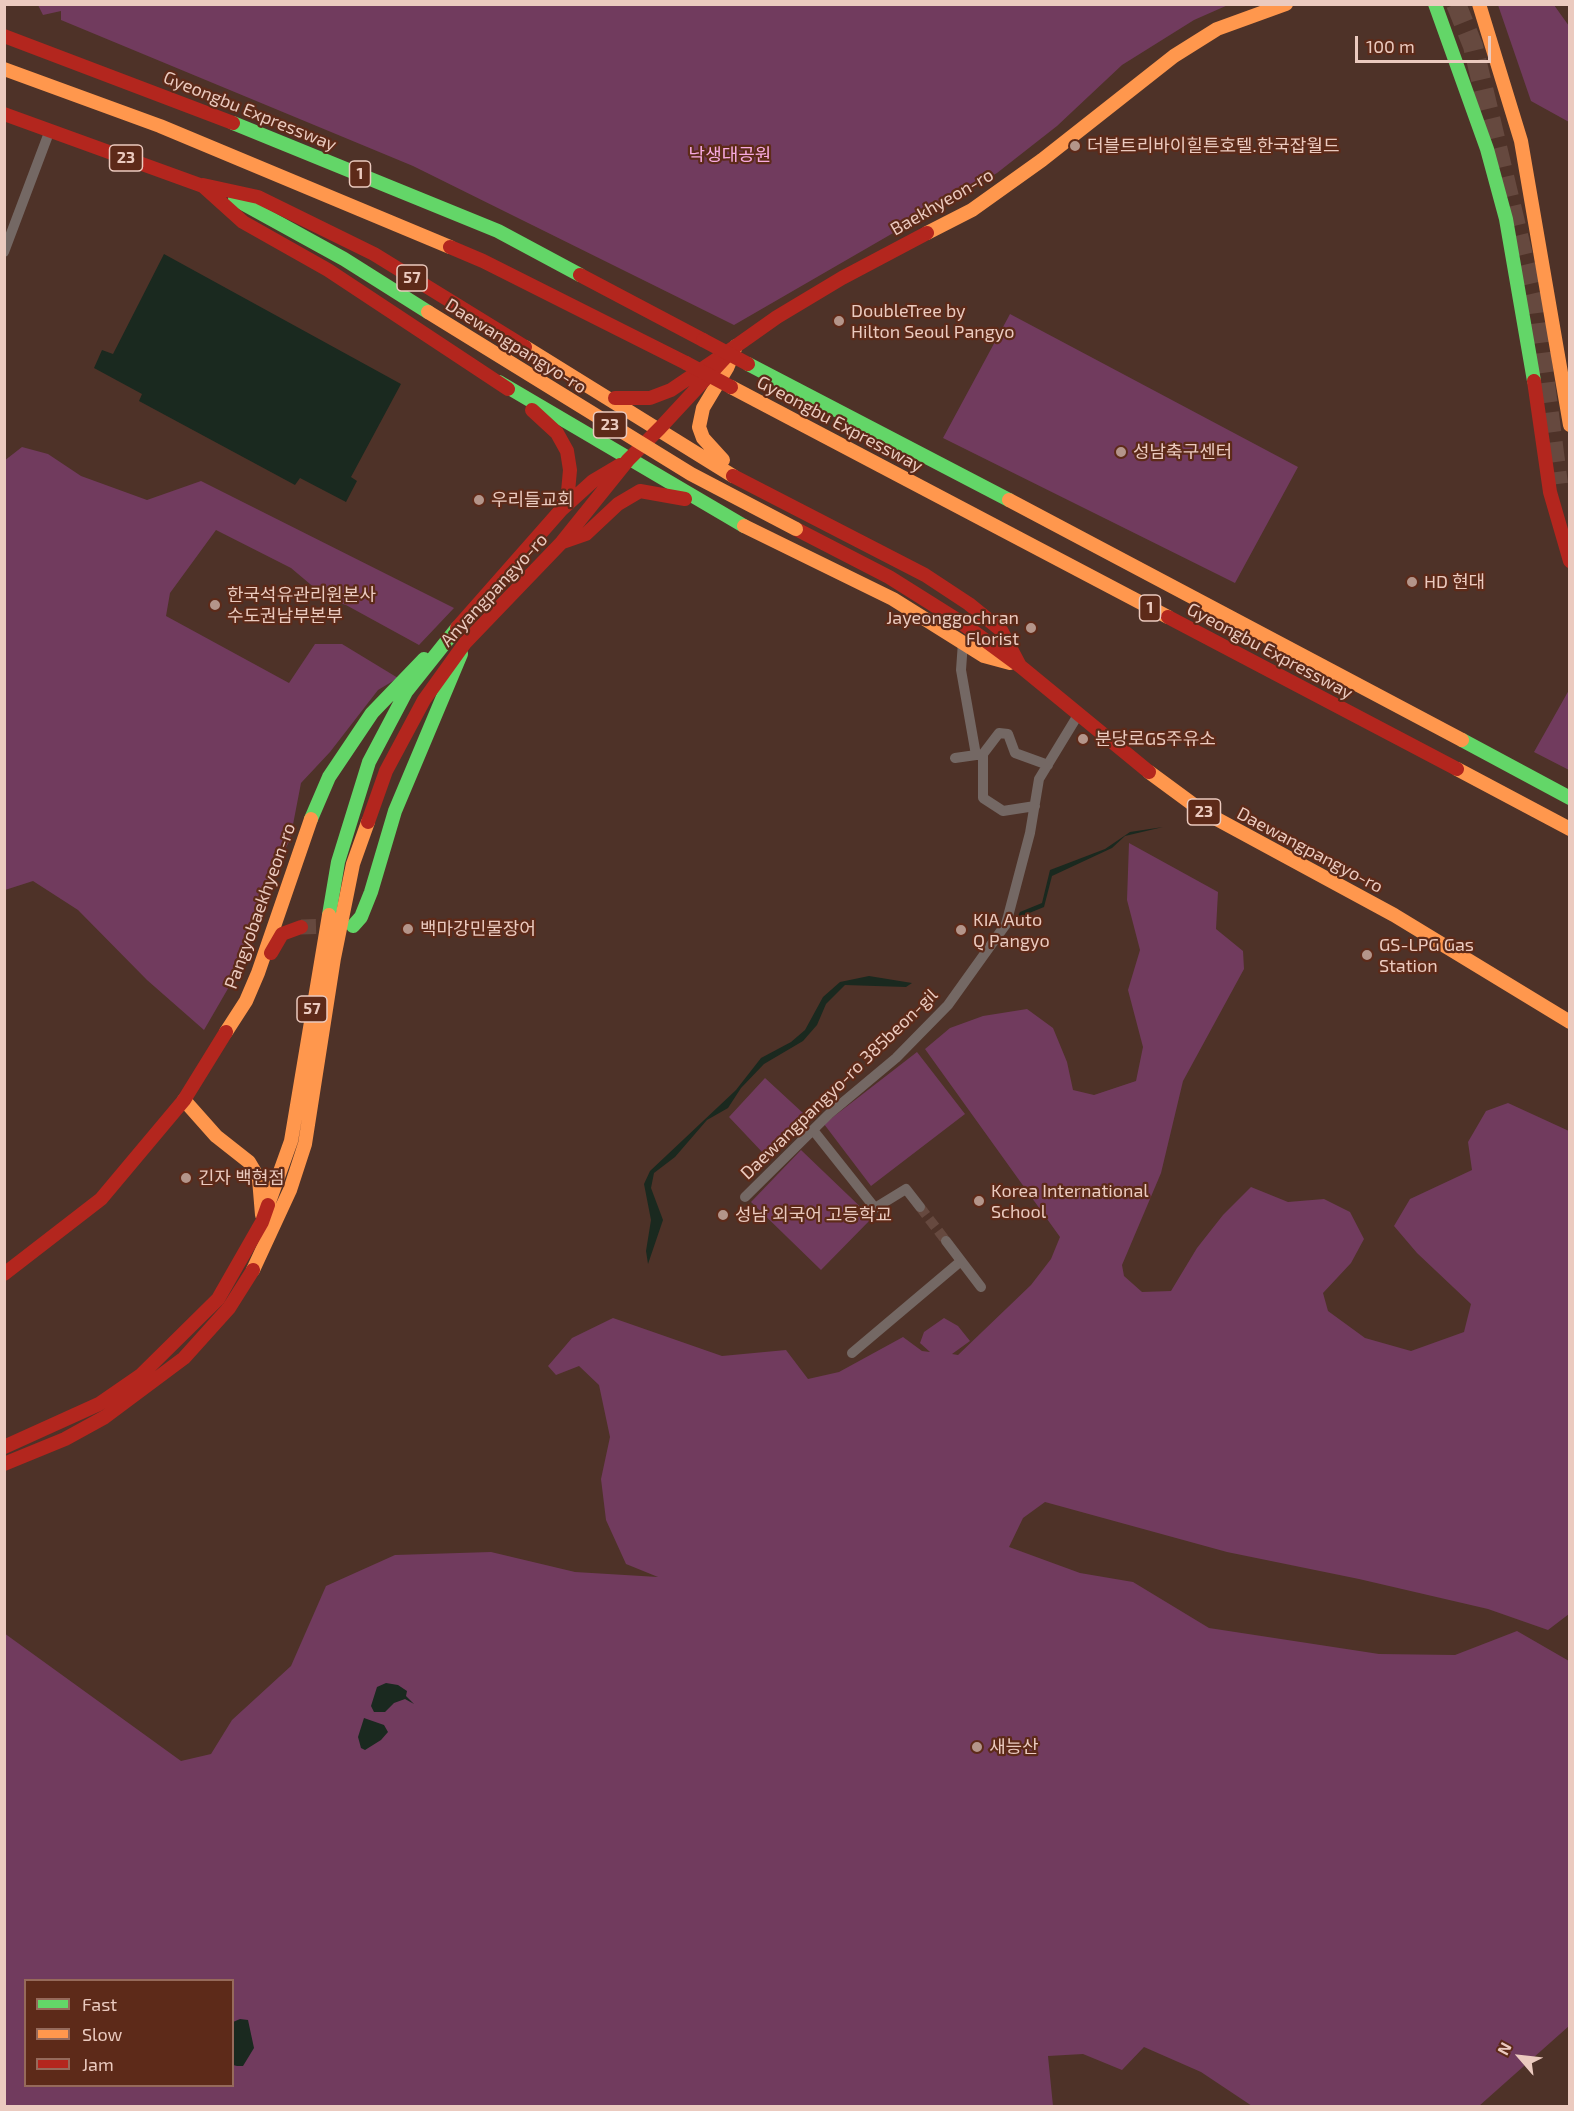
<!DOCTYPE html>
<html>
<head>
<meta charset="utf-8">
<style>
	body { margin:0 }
	#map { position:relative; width:1574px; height:2111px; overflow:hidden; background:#4e3228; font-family:"Exo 2",sans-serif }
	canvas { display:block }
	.frame { position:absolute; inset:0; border:6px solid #ebcabf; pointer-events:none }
	.legend { position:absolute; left:24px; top:1979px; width:210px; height:108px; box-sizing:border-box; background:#5d2a19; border:2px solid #966a5b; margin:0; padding:8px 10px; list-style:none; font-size:18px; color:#ebcabf }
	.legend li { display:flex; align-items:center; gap:12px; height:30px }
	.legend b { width:30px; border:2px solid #966a5b }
	.north { position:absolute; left:1490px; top:2027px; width:60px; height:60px; -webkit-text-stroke:4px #5d2a19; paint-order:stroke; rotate:298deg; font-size:16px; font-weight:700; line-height:24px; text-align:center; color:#ebcabf }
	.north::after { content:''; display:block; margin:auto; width:21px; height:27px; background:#ebcabf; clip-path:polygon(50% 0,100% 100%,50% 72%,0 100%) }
	.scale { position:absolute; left:1355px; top:36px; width:136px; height:27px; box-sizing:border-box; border:3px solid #ebcabf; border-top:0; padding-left:8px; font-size:18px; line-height:21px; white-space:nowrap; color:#ebcabf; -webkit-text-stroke:4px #5d2a19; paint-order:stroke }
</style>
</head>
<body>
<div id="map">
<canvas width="1574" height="2111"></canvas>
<div class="frame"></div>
<ul class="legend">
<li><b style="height:8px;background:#63d668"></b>Fast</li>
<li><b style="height:8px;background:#ff974d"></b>Slow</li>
<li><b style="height:8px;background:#b3261e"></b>Jam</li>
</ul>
<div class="north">N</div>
<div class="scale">100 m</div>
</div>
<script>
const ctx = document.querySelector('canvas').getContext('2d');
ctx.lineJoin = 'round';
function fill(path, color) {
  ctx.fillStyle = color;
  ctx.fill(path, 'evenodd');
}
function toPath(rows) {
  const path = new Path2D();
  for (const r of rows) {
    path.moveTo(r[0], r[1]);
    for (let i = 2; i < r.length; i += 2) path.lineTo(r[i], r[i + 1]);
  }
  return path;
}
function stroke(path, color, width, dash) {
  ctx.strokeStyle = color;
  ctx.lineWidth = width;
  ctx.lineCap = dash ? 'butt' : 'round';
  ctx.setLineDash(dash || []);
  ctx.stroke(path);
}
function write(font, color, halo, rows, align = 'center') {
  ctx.font = font + ' "Exo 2","Noto Sans KR",sans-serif';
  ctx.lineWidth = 4.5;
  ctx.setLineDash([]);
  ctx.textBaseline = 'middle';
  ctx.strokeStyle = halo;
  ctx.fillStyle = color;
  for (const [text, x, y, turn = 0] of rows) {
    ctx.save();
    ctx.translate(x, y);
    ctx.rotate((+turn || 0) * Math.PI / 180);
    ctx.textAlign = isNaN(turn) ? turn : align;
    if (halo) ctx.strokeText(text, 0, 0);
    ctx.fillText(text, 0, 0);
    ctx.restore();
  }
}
fill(toPath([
	[38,5,1228,5,1194,20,1122,65,1057,126,997,173,734,325,413,166,61,20,61,11,43,15],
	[1498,5,1554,5,1569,26,1569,122,1531,101],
	[1010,314,1298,467,1235,583,943,438],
	[22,447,48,454,81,476,147,500,201,481,454,608,419,645,346,605,329,600,291,568,216,530,170,593,166,616,289,683,315,644,342,644,398,678,378,690,330,752,301,783,290,840,266,886,237,973,204,1030,147,980,78,910,33,881,5,890,4,461],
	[1569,690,1569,770,1534,752],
	[1129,843,1218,892,1216,929,1243,951,1244,969,1183,1081,1161,1173,1122,1265,1124,1276,1142,1292,1171,1291,1197,1248,1223,1215,1251,1187,1288,1202,1324,1199,1350,1212,1364,1239,1351,1263,1323,1293,1328,1311,1365,1338,1411,1351,1464,1332,1471,1304,1417,1253,1394,1226,1410,1199,1472,1170,1468,1142,1486,1111,1508,1103,1569,1131,1569,1614,1548,1630,1488,1609,1359,1579,1227,1552,1045,1502,1023,1518,1009,1547,1080,1573,1133,1582,1209,1628,1379,1654,1455,1655,1517,1631,1569,1661,1569,2026,1479,2106,1252,2106,1201,2072,1144,2047,1122,2070,1083,2054,1048,2056,1053,2106,5,2106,4,1633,181,1761,211,1754,232,1720,291,1666,326,1586,395,1555,491,1552,575,1572,658,1577,626,1564,606,1520,601,1479,610,1437,599,1385,579,1366,556,1375,548,1366,572,1338,613,1318,722,1356,786,1350,808,1379,839,1372,903,1337,922,1351,930,1352,920,1343,924,1332,944,1318,958,1326,970,1341,952,1354,958,1355,1031,1285,1051,1259,1060,1237,925,1049,950,1028,983,1016,1027,1009,1053,1028,1067,1062,1073,1090,1094,1095,1136,1081,1143,1047,1128,990,1140,950,1127,900],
	[26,1980,232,1980,232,2086,26,2086],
	[917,1052,965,1114,871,1186,824,1124],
	[765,1078,803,1113,764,1154,729,1117],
	[801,1150,872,1218,821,1270,751,1202]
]), '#713b5e');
fill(toPath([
	[164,254,401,384,351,477,357,481,346,502,300,478,295,485,139,401,142,394,94,368,102,350,113,354],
	[1163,827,1125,836,1112,848,1052,876,1044,907,1017,918,1020,912,1042,903,1050,870,1105,849,1130,832],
	[869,976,912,983,906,987,845,985,826,1004,817,1025,803,1041,764,1064,741,1088,728,1108,707,1120,675,1157,654,1173,651,1188,663,1220,648,1264,646,1251,651,1220,644,1184,650,1171,736,1090,761,1058,791,1042,805,1030,823,997,840,982],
	[386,1683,398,1685,407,1691,406,1696,414,1704,405,1699,394,1703,385,1712,374,1712,371,1706,377,1687],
	[364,1718,384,1725,388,1732,381,1740,365,1750,361,1748,358,1737],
	[240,2019,248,2020,254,2048,243,2066,237,2066,233,2065,233,2022]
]), '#1a291f');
stroke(toPath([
	[920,1207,946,1241]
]), '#66493f', 10, [10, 5]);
stroke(toPath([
	[301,927,337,926]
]), '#66493f', 15, [15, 8]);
stroke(toPath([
	[1456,4,1473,46,1535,306,1558,484]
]), '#66493f', 20, [20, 10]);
stroke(toPath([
	[4,252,50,130],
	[963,642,961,670,976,755],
	[983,754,983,798,1003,811,1035,806],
	[955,758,983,754,999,733,1008,734,1015,753,1048,765],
	[813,1130,875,1208,906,1189,920,1207],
	[745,1197,829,1114,896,1058,948,1005,1006,924,1030,833,1039,779,1078,715],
	[946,1241,981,1287],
	[852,1353,961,1261]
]), '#746864', 10);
stroke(toPath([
	[1435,4,1487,149,1506,219,1534,381],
	[233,123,498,231,580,275],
	[235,199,344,259,428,312],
	[748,364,1009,500],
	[499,382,744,526],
	[1462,740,1570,798],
	[311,819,329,777,372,713,424,659],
	[329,915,338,862,369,762,406,692,457,628],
	[353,926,361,917,371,892,395,811,461,654]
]), '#63d668', 14);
stroke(toPath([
	[1479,4,1521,141,1570,425],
	[4,69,160,126,450,247],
	[927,233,972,210,1042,160,1174,56,1217,29,1286,4],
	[525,347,733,476],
	[731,387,1168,617],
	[723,460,703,438,699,427,703,408,727,368,736,346],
	[1009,500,1462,740],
	[744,526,893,599,984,656,1010,663],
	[1457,769,1570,829],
	[1149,772,1202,811,1394,915,1570,1022],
	[226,1032,246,1001,258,973,311,819],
	[184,1100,216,1136,249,1162,259,1179,262,1215],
	[268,1205,291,1141,329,915],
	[253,1270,290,1190,305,1144,334,958,353,864,368,822]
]), '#ff974d', 14);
stroke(toPath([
	[4,36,233,123],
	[4,114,211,189],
	[203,185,258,197,374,254,525,347],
	[203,186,243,222,328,270,508,389],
	[450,247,483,261,686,363],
	[580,275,703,340],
	[1534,381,1550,492,1570,561],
	[615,398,650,398,671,390,736,346],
	[532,410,557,433,567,451,570,470,568,492,562,507],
	[660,428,736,346,777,317,842,278,927,233],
	[733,476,925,575,969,604,1001,630,1020,666],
	[796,529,889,577,959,621,1020,666,1149,772],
	[563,542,586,534,618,504,640,491,685,499],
	[1168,617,1457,769],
	[457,628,561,510,593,481,620,465],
	[368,822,386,771,424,700,465,643,562,542,628,460,660,428],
	[271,953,282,934,301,927],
	[4,1274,101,1199,184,1100,226,1032],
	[4,1447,99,1404,141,1375,218,1299,262,1222,268,1205],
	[4,1464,65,1439,105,1417,184,1358,229,1308,253,1270]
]), '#b3261e', 14);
stroke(toPath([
	[428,312,691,474,796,529]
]), '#ff974d', 14);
stroke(toPath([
	[703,340,748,364],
	[686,363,731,387]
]), '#b3261e', 14);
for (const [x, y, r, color] of [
	[1075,146,6,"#b4958a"],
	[839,321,6,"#b4958a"],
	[1121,452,6,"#b4958a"],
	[479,500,6,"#b4958a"],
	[1412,582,6,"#b4958a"],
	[215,605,6,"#b4958a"],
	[1031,628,6,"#b4958a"],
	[1083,739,6,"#b4958a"],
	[408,929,6,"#b4958a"],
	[961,930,6,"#b4958a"],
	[1367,955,6,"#b4958a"],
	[186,1178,6,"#b4958a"],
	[979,1201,6,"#b4958a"],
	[723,1215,6,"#b4958a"],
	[977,1747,6,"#b4958a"]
]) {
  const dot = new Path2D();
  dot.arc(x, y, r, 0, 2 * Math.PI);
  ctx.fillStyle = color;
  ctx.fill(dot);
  stroke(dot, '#5d2a19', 2);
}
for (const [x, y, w] of [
	[126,158,33],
	[360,174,21],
	[412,278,30],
	[610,425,33],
	[1150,608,21],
	[1204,812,33],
	[312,1009,30]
]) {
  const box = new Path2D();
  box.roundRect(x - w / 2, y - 13, w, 26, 4.5);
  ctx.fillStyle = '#5d2a19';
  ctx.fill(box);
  stroke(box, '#ebcabf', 1.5);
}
write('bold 16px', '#ebcabf', null, [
	["23",126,158],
	["1",360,174],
	["57",412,278],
	["23",610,425],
	["1",1150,608],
	["23",1204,812],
	["57",312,1009]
]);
write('18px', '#ebcabf', '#5d2a19', [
	["Gyeongbu Expressway",250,111,22],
	["Baekhyeon-ro",942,202,-30],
	["Daewangpangyo-ro",516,346,32],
	["Gyeongbu Expressway",840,424,28],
	["Anyangpangyo-ro",494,590,-47],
	["Gyeongbu Expressway",1270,651,28],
	["Daewangpangyo-ro",1310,850,28],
	["Pangyobaekhyeon-ro",260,906,-70],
	["Daewangpangyo-ro 385beon-gil",839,1084,-44]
]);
write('18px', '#ebcabf', '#5d2a19', [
	["더블트리바이힐튼호텔.한국잡월드",1087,146],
	["DoubleTree by",851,311],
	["Hilton Seoul Pangyo",851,332],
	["성남축구센터",1133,452],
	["우리들교회",491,500],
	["HD 현대",1424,582],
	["한국석유관리원본사",227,595],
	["수도권남부본부",227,616],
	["Jayeonggochran",1019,618,"right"],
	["Florist",1019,639,"right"],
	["분당로GS주유소",1095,739],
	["KIA Auto",973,920],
	["Q Pangyo",973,941],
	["백마강민물장어",420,929],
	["GS-LPG Gas",1379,945],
	["Station",1379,966],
	["긴자 백현점",198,1178],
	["Korea International",991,1191],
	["School",991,1212],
	["성남 외국어 고등학교",735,1215],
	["새능산",989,1747]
], 'left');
write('18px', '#f8aae0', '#5d2a19', [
	["낙생대공원",730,155]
]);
</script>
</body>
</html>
